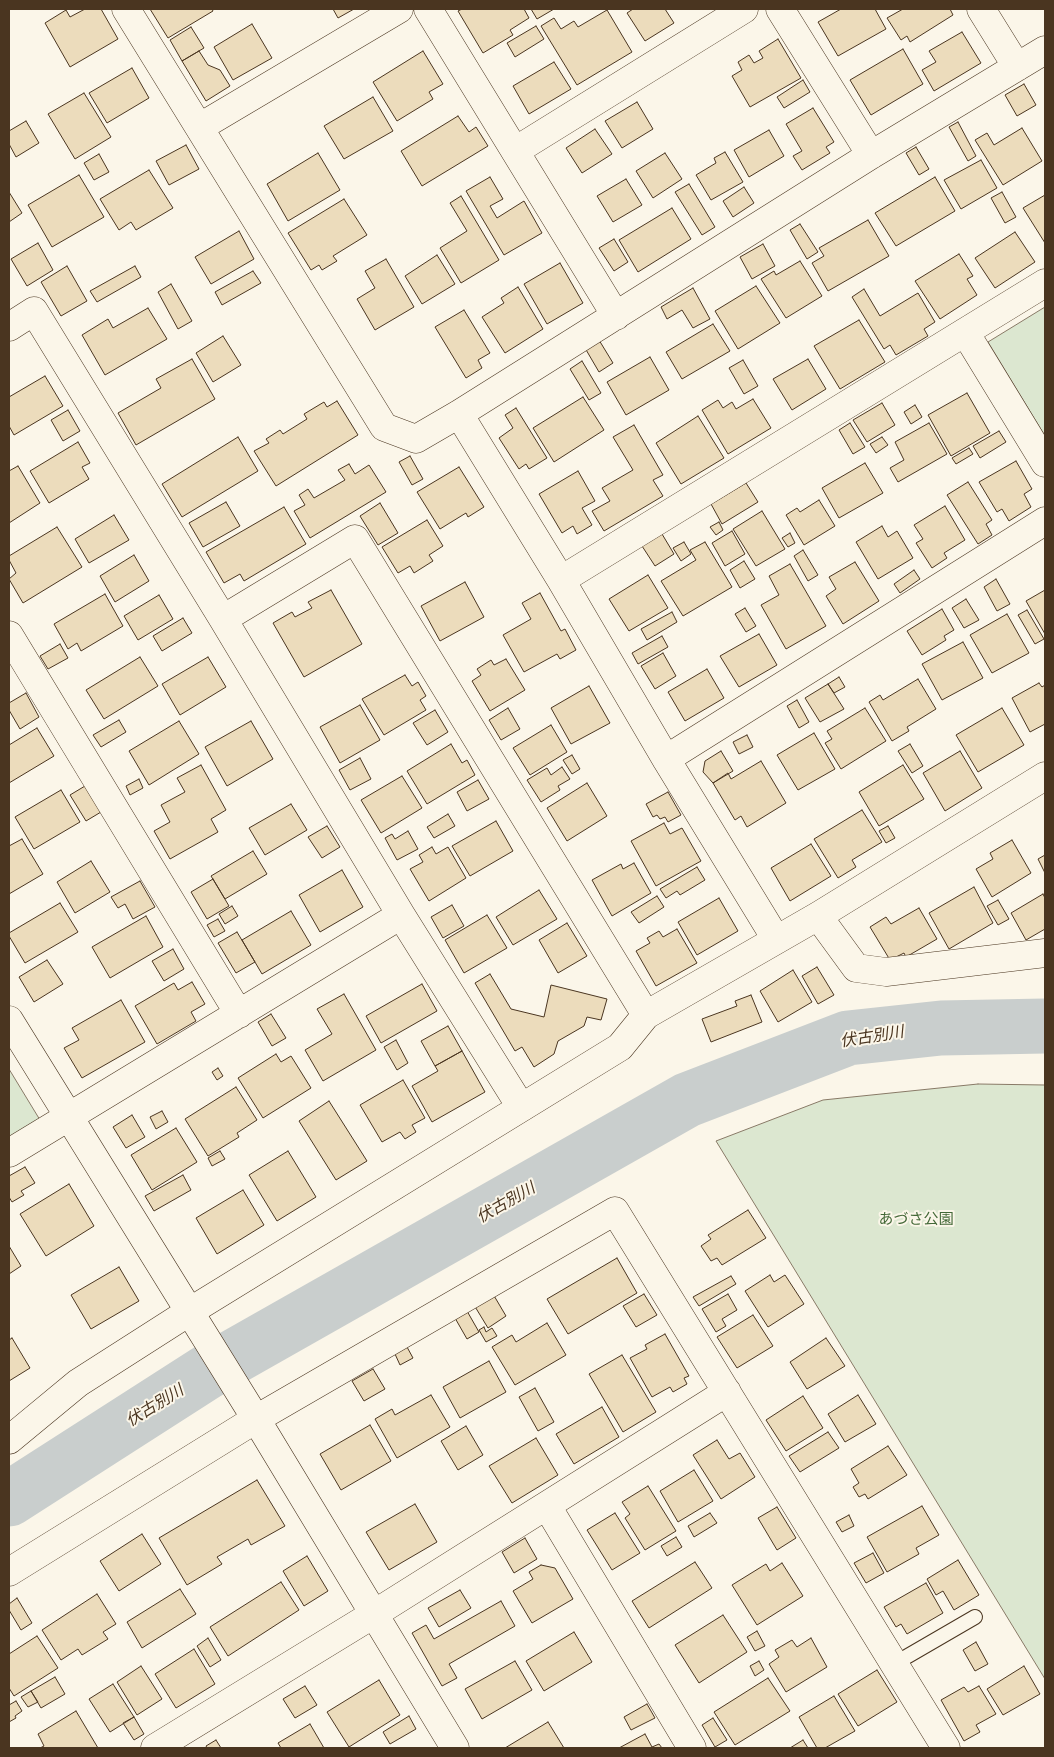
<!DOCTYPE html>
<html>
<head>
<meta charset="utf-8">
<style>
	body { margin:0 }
	#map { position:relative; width:1054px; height:1757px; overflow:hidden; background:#fbf6e9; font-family:"Noto Sans",sans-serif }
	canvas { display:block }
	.frame { position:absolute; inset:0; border:10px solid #4a3520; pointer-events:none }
</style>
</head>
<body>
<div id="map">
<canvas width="1054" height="1757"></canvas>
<div class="frame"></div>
</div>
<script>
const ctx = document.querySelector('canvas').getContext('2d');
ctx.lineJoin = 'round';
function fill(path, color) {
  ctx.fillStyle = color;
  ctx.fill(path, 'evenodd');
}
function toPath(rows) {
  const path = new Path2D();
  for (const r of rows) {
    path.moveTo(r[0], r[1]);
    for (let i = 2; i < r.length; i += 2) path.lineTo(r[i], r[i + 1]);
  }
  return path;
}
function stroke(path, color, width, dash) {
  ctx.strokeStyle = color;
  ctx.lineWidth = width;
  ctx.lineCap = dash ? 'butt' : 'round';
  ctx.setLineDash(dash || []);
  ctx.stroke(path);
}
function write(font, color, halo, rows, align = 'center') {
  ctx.font = font + ' "Noto Sans","Noto Sans JP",sans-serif';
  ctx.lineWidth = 4;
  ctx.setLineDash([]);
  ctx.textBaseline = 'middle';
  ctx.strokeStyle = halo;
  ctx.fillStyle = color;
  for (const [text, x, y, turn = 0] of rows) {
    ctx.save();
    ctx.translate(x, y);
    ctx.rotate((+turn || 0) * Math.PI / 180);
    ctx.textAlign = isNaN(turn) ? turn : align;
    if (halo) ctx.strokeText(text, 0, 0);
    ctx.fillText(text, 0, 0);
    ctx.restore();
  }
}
const green = toPath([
	[1045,307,1045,436,988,342,1045,307],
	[9,1069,40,1120,9,1139,9,1069],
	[978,1084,1045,1085,1045,1679,716,1141,823,1100,978,1084]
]);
fill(green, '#dce7d0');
stroke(green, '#887966', 1);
stroke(toPath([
	[9,1499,207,1372,687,1100,848,1038,941,1028,1045,1026]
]), '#c9cecd', 55);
const building = toPath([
	[85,9,101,9,118,39,70,67,45,23,66,10,70,17,85,9],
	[150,9,212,9,213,11,168,38,150,9],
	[333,9,354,9,338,18,333,9],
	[462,9,524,9,529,18,510,30,513,35,483,53,458,11,462,9],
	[531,9,554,9,537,19,531,9],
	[633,9,665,9,674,23,645,41,627,13,633,9],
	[841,9,875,9,886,29,838,56,818,22,841,9],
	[903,9,950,9,953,15,910,42,907,36,901,40,887,18,903,9],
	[607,10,632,52,577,85,541,26,554,18,561,29,574,21,578,27,607,10],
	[252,24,272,58,233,80,214,47,252,24],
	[536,26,544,39,515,57,507,43,536,26],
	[191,27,204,48,182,61,170,40,191,27],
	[962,32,981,63,934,91,922,70,936,62,929,51,962,32],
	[778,39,801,78,750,107,732,76,742,70,738,62,749,55,754,63,763,58,759,51,778,39],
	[903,49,923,84,871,115,850,80,903,49],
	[199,51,208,65,220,70,230,86,206,101,182,61,199,51],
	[423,51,443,84,429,92,433,99,397,121,373,82,423,51],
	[554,62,571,89,529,114,513,86,554,62],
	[132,68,149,98,107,123,89,93,132,68],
	[803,80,810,92,784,108,777,97,803,80],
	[1024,84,1036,105,1017,116,1005,95,1024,84],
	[84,93,111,137,75,159,48,114,84,93],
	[373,97,393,131,344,159,324,126,373,97],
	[637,102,653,129,622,148,605,121,637,102],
	[813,108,834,142,826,147,830,153,802,170,793,156,802,151,786,124,813,108],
	[458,116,469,132,476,127,488,146,422,186,401,151,458,116],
	[26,121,39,143,16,157,9,144,9,131,26,121],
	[958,122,976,156,968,161,949,127,958,122],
	[1022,128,1042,161,1003,185,975,140,987,133,994,145,1022,128],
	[595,129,612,154,582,173,566,148,595,129],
	[769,130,784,156,749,177,734,150,769,130],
	[186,145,199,169,169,185,156,161,186,145],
	[916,147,929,169,919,175,906,153,916,147],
	[725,152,743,182,711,200,696,175,716,163,714,158,725,152],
	[318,153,340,190,288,221,267,184,318,153],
	[665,153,682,179,653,198,636,171,665,153],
	[99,154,109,172,94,180,84,163,99,154],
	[981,160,997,188,961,209,944,180,981,160],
	[149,170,173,208,136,230,131,222,119,230,100,199,149,170],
	[79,175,104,217,52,247,28,205,79,175],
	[490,177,503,199,490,206,497,218,524,201,542,233,504,255,466,191,490,177],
	[935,177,955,211,896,246,875,213,935,177],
	[626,179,642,205,613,222,597,196,626,179],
	[689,184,715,227,702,235,675,192,689,184],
	[744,187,754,203,733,217,723,201,744,187],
	[9,192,22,213,9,222,9,192],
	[1002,192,1016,217,1005,223,991,198,1002,192],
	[1045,195,1045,243,1023,208,1045,195],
	[461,196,499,260,461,283,440,248,467,231,450,203,461,196],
	[344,199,367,235,333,256,337,261,322,270,319,265,311,270,288,233,344,199],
	[672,208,691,239,638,272,619,240,672,208],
	[868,220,889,256,828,291,812,263,824,256,819,248,868,220],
	[800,224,818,252,807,259,790,230,800,224],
	[239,231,254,259,211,284,195,257,239,231],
	[1015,232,1035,262,995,288,975,258,1015,232],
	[614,239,628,262,614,271,599,248,614,239],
	[38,243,53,270,27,286,11,259,38,243],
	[763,244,775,266,752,279,740,257,763,244],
	[959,254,973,276,967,279,977,295,940,319,915,281,959,254],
	[437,255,455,284,422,304,405,276,437,255],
	[386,259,414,307,375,330,357,299,375,288,365,271,386,259],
	[800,261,822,296,786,318,761,279,774,271,776,275,800,261],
	[560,263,583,303,547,324,524,284,560,263],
	[67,266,87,301,61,316,41,282,67,266],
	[135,266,141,277,97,302,90,291,135,266],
	[253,271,261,283,222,305,215,292,253,271],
	[171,284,192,321,178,329,158,292,171,284],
	[756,286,780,323,738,349,715,311,756,286],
	[518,287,543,329,505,353,482,317,504,303,501,298,518,287],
	[693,288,710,319,693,328,682,310,667,319,661,307,693,288],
	[864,289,880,316,918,293,935,322,924,329,928,336,896,355,890,345,884,349,852,297,864,289],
	[148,308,167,339,105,375,82,335,108,319,113,328,148,308],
	[464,310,490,353,478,360,482,368,466,378,435,327,464,310],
	[859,320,885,362,840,389,814,346,859,320],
	[713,324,730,351,682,379,666,352,713,324],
	[223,336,241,365,213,382,196,353,223,336],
	[599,340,613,363,599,372,585,348,599,340],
	[650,357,669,390,626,415,607,382,650,357],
	[192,359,215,399,136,445,118,413,161,388,156,379,192,359],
	[808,359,826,389,792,410,773,379,808,359],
	[743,360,758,386,744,394,729,368,743,360],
	[582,361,601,393,589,400,570,369,582,361],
	[45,376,63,406,14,435,9,426,9,397,45,376],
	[967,393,990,433,951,456,928,415,967,393],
	[583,397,604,430,554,462,533,428,583,397],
	[753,399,771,428,728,454,702,410,718,400,723,408,732,402,736,409,753,399],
	[337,401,358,435,276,486,254,451,269,443,266,439,280,430,283,434,307,419,304,414,324,402,327,407,337,401],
	[882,403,895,425,867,442,853,420,882,403],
	[915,405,922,417,911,424,904,412,915,405],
	[516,408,547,458,529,469,526,464,519,469,499,438,513,428,505,415,516,408],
	[68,410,80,431,63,441,51,420,68,410],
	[698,416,724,458,681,484,656,443,698,416],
	[850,423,865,447,853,454,839,430,850,423],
	[929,423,947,454,898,482,890,468,904,460,895,442,929,423],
	[634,425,663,475,653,480,663,496,604,531,592,511,610,501,602,488,633,470,613,437,634,425],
	[999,431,1006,442,980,458,973,446,999,431],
	[238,437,258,471,182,517,162,484,238,437],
	[882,437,888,445,876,453,870,444,882,437],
	[78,442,90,463,82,467,89,479,49,503,30,471,78,442],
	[969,448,973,454,956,464,952,458,969,448],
	[410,456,423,479,412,485,399,462,410,456],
	[1016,461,1032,489,1024,494,1031,507,1009,521,1002,509,997,512,979,482,1016,461],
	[865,463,883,493,839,518,822,488,865,463],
	[349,464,355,474,369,465,386,492,310,538,294,511,305,505,299,495,308,489,314,498,345,480,338,470,349,464],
	[18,466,40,503,9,523,9,471,18,466],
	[459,467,484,507,468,517,466,513,440,529,417,492,459,467],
	[578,471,595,501,582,508,592,525,577,534,573,526,562,533,539,494,578,471],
	[968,482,992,520,986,524,992,535,978,544,947,495,968,482],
	[746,483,758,502,722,524,711,504,746,483],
	[819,500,835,526,804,545,786,515,797,508,800,512,819,500],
	[226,502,240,526,203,547,189,523,226,502],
	[380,503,398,533,378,545,360,516,380,503],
	[945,506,965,540,944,553,947,558,932,568,916,543,923,539,914,525,945,506],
	[284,507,306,544,244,581,240,574,224,583,206,552,284,507],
	[762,511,785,549,756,566,733,529,762,511],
	[114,515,129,540,89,563,75,539,114,515],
	[427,520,443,546,429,555,433,561,414,573,410,566,398,573,382,547,427,520],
	[719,522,723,530,716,535,710,527,719,522],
	[882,526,888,537,897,531,913,558,878,579,856,542,882,526],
	[57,527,82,567,23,603,9,579,16,573,9,560,9,556,57,527],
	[732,531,745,554,725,566,712,543,732,531],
	[790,533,795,543,788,547,782,538,790,533],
	[662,534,674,554,655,566,642,546,662,534],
	[684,542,691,554,681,561,673,548,684,542],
	[705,542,732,587,683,616,661,581,696,560,690,550,705,542],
	[803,550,818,575,808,581,794,556,803,550],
	[134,555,149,581,115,602,100,576,134,555],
	[744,561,755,579,740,588,730,570,744,561],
	[855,562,879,601,843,624,826,596,836,589,829,577,855,562],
	[790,564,826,626,786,649,761,605,779,595,769,576,790,564],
	[914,570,920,579,900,593,894,584,914,570],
	[648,575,668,608,629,631,609,599,648,575],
	[996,579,1010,604,997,611,984,587,996,579],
	[465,582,484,617,440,641,421,606,465,582],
	[331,590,362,644,304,677,273,623,292,612,295,617,312,608,308,602,331,590],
	[1045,590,1045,634,1026,601,1045,590],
	[540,593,561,631,565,629,576,650,560,659,557,654,524,672,503,635,531,619,522,603,540,593],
	[105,594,123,626,81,651,77,643,68,649,54,624,105,594],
	[159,595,173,619,138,640,124,616,159,595],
	[966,599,979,620,964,628,952,608,966,599],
	[745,608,756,626,746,632,735,614,745,608],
	[942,609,954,630,944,636,946,640,922,655,907,631,942,609],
	[1027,610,1044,639,1035,644,1018,615,1027,610],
	[672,612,677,622,647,640,641,629,672,612],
	[1007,614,1029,653,992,673,970,635,1007,614],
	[183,618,192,633,162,651,153,636,183,618],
	[759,634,777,665,739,687,720,656,759,634],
	[662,636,668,647,638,664,632,653,662,636],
	[963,642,983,678,942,700,922,664,963,642],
	[60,644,68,658,48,669,40,656,60,644],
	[663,653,676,676,655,689,641,666,663,653],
	[140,657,158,686,104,719,86,690,140,657],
	[208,657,226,687,180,715,162,684,208,657],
	[506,659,525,690,490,711,472,681,481,675,477,669,491,660,494,665,506,659],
	[707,669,724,698,685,721,668,692,707,669],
	[405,675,412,686,418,682,426,696,420,700,426,710,384,735,362,699,405,675],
	[839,677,845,687,834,693,828,684,839,677],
	[918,679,936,709,907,727,909,731,892,741,869,702,880,695,883,700,918,679],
	[1039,683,1042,687,1045,685,1045,724,1030,732,1012,698,1039,683],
	[828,684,844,709,820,722,805,698,828,684],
	[589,686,610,723,571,744,551,708,589,686],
	[26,693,39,717,20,729,9,710,9,703,26,693],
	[797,700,809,722,799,728,787,706,797,700],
	[360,705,380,740,340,763,320,727,360,705],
	[508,708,520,729,501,740,489,720,508,708],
	[865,708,886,741,841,769,825,743,832,739,827,731,865,708],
	[1002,708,1024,745,978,772,956,735,1002,708],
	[435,710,448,732,427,745,413,723,435,710],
	[119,720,126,732,101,747,93,735,119,720],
	[179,721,199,754,149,785,129,751,179,721],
	[251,721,273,759,227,786,205,747,251,721],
	[551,725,567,752,530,775,513,748,551,725],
	[37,728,54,756,9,783,9,745,37,728],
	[814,733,835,769,798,790,777,755,814,733],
	[747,735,753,747,739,754,733,742,747,735],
	[451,744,462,763,467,760,475,775,427,804,407,771,451,744],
	[910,744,923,766,912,773,898,751,910,744],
	[721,751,733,771,713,783,703,772,705,761,721,751],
	[960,751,982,788,945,811,923,773,960,751],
	[572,755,580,769,572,774,563,760,572,755],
	[360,758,371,779,350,790,339,770,360,758],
	[761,761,786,803,747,827,741,816,735,820,713,783,728,773,731,779,761,761],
	[201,765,226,810,211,819,218,832,170,859,154,831,170,822,161,805,185,792,177,778,201,765],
	[903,765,924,799,879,826,859,792,903,765],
	[562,767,570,779,558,786,560,790,541,802,527,780,547,768,551,775,562,767],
	[402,776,422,808,381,833,361,800,402,776],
	[139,779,143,788,130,795,126,786,139,779],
	[478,780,489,799,467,811,457,792,478,780],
	[587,783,607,816,567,841,547,808,587,783],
	[85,786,101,812,86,821,70,795,85,786],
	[61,790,80,822,34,849,15,817,61,790],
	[668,792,681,815,668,822,665,817,660,819,657,815,653,817,646,804,668,792],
	[291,804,307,830,265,855,249,828,291,804],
	[862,810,882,842,852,860,856,867,838,878,814,839,862,810],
	[448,814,455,826,434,838,427,827,448,814],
	[496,821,513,851,470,876,452,846,496,821],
	[664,823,670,834,682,828,701,861,656,886,631,841,664,823],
	[327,826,340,847,322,858,308,837,327,826],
	[888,826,895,838,886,843,879,831,888,826],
	[408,831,418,849,397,860,385,838,392,834,395,839,408,831],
	[22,839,43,874,9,894,9,846,22,839],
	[1012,840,1031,873,992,897,976,869,993,859,990,853,1012,840],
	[811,844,831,876,790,901,771,868,811,844],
	[432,847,436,854,448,847,466,878,429,901,410,869,423,862,419,855,432,847],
	[253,851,267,874,225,899,211,876,253,851],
	[1045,855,1045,873,1038,859,1045,855],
	[91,861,110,892,75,913,57,882,91,861],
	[634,863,651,893,612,916,592,880,621,864,623,869,634,863],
	[697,867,705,880,680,895,677,891,666,898,660,889,697,867],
	[342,870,363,907,320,932,299,895,342,870],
	[213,879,229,906,207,919,191,892,213,879],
	[140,881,155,907,133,919,125,904,118,908,111,897,140,881],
	[974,887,993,923,949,949,929,913,974,887],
	[539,890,557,919,513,945,496,917,539,890],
	[1043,894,1045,898,1045,929,1026,940,1011,913,1043,894],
	[657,896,664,907,639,923,631,912,657,896],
	[719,898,738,931,697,955,678,922,719,898],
	[998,900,1009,919,998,925,987,906,998,900],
	[60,903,78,932,25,963,9,936,9,933,60,903],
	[452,905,464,926,443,938,431,917,452,905],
	[232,906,238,916,225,924,219,914,232,906],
	[919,908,937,939,906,957,904,953,890,960,870,927,886,917,891,924,919,908],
	[291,911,311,945,262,974,242,940,291,911],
	[487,915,507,948,464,973,445,940,487,915],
	[146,916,163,947,110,978,92,947,146,916],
	[218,919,225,931,214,937,207,925,218,919],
	[567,923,587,956,558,973,539,940,567,923],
	[677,929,697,963,656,986,636,951,650,943,647,938,659,931,663,937,677,929],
	[237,932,255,962,236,973,218,943,237,932],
	[173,949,184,969,164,981,152,961,173,949],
	[47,960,63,984,34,1002,19,977,47,960],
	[817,967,834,995,818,1004,802,976,817,967],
	[793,970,812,1002,778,1022,760,991,793,970],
	[490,974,511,1009,544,1017,551,985,607,999,601,1020,587,1017,584,1026,558,1041,554,1054,534,1067,522,1047,515,1051,475,983,490,974],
	[192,982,205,1004,191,1012,196,1021,157,1044,135,1006,174,983,178,990,192,982],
	[422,984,437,1011,381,1043,366,1016,422,984],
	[344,994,376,1050,323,1081,305,1050,332,1034,317,1009,344,994],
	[751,995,762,1022,711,1042,702,1019,737,1006,735,1001,751,995],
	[121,1000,145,1042,82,1078,64,1048,79,1040,72,1028,121,1000],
	[271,1014,286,1038,272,1046,258,1022,271,1014],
	[448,1026,462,1051,435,1066,421,1041,448,1026],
	[396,1040,408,1063,397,1070,384,1047,396,1040],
	[462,1051,485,1092,432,1122,412,1086,438,1071,435,1066,462,1051],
	[276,1054,281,1062,291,1056,311,1088,263,1118,238,1078,276,1054],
	[218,1068,223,1076,217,1080,212,1072,218,1068],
	[403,1080,425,1118,412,1125,416,1132,405,1139,400,1132,382,1142,360,1105,403,1080],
	[236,1087,257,1120,237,1133,239,1137,208,1156,185,1119,236,1087],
	[329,1101,367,1161,336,1180,299,1121,329,1101],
	[162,1111,168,1122,156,1129,150,1117,162,1111],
	[132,1115,145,1137,126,1148,113,1127,132,1115],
	[176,1128,197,1162,152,1190,131,1155,176,1128],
	[220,1151,225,1159,212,1166,208,1158,220,1151],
	[288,1151,316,1197,277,1221,249,1175,288,1151],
	[25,1167,35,1183,21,1191,24,1195,12,1202,9,1197,9,1176,25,1167],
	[183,1175,191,1190,154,1211,145,1196,183,1175],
	[69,1184,94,1226,46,1256,20,1214,69,1184],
	[243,1190,264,1225,217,1254,196,1218,243,1190],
	[748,1210,766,1238,722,1265,717,1258,711,1261,701,1246,711,1239,708,1235,748,1210],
	[9,1246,21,1266,9,1274,9,1246],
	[617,1258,637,1293,568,1334,547,1299,617,1258],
	[119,1267,139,1301,91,1329,71,1295,119,1267],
	[770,1275,774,1282,785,1275,804,1304,768,1327,745,1291,770,1275],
	[731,1276,736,1284,699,1306,693,1297,731,1276],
	[493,1294,506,1316,488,1328,474,1305,493,1294],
	[644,1294,657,1315,636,1327,623,1306,644,1294],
	[728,1294,737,1310,722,1319,726,1326,716,1332,702,1309,728,1294],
	[467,1311,479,1332,467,1339,455,1318,467,1311],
	[753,1315,773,1346,737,1368,717,1337,753,1315],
	[547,1323,566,1355,515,1385,492,1347,512,1335,516,1342,547,1323],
	[484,1327,486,1332,492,1328,497,1336,486,1342,479,1330,484,1327],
	[665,1334,689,1376,684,1378,687,1384,673,1392,670,1387,652,1397,630,1358,647,1349,645,1345,665,1334],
	[12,1338,30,1368,9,1381,9,1340,12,1338],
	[826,1338,845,1366,807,1389,790,1362,826,1338],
	[407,1347,413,1358,400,1365,395,1354,407,1347],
	[622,1355,656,1412,623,1432,589,1374,622,1355],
	[489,1361,506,1392,460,1418,443,1387,489,1361],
	[373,1369,385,1389,364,1401,352,1381,373,1369],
	[535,1388,554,1422,538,1431,519,1397,535,1388],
	[431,1395,450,1427,397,1458,375,1419,392,1409,395,1415,431,1395],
	[858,1395,876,1424,845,1442,828,1414,858,1395],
	[803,1396,823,1428,786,1451,766,1420,803,1396],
	[602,1407,619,1437,574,1464,556,1434,602,1407],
	[370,1425,391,1461,341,1490,320,1454,370,1425],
	[466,1426,483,1455,458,1470,441,1441,466,1426],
	[828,1432,839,1448,800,1472,789,1456,828,1432],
	[536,1438,558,1475,512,1503,489,1466,536,1438],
	[717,1440,729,1459,740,1453,755,1477,721,1499,693,1455,717,1440],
	[888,1446,907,1475,868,1499,865,1494,859,1497,853,1487,859,1483,851,1469,888,1446],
	[694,1470,713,1501,678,1522,660,1491,694,1470],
	[257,1480,285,1526,251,1545,248,1539,217,1557,222,1564,187,1585,159,1538,257,1480],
	[648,1486,676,1531,645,1550,625,1518,630,1514,622,1502,648,1486],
	[415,1504,437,1542,389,1570,366,1532,415,1504],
	[922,1506,939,1535,916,1548,919,1554,887,1572,867,1537,922,1506],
	[777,1507,796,1538,777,1550,758,1518,777,1507],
	[615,1513,640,1553,612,1570,587,1530,615,1513],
	[710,1513,717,1523,694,1537,688,1526,710,1513],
	[849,1515,854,1526,842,1532,836,1522,849,1515],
	[142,1534,161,1564,119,1591,100,1561,142,1534],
	[676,1537,682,1547,667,1556,661,1546,676,1537],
	[525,1538,537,1559,514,1573,502,1552,525,1538],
	[873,1553,884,1573,866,1583,854,1563,873,1553],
	[307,1556,328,1591,304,1606,283,1571,307,1556],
	[958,1560,979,1595,954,1610,943,1591,936,1595,927,1579,958,1560],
	[695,1562,712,1588,649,1628,632,1601,695,1562],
	[782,1563,803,1596,757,1625,732,1585,766,1564,770,1571,782,1563],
	[541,1565,555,1568,573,1599,532,1623,513,1591,533,1579,529,1572,541,1565],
	[281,1582,299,1610,228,1656,210,1627,281,1582],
	[926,1583,943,1613,907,1634,901,1624,896,1627,884,1607,926,1583],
	[180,1589,196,1614,142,1648,127,1622,180,1589],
	[460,1590,471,1608,439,1627,428,1608,460,1590],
	[97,1594,116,1624,103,1632,108,1639,82,1655,78,1649,61,1660,42,1630,97,1594],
	[17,1598,32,1623,21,1630,9,1610,9,1604,17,1598],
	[501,1601,515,1626,449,1664,457,1678,442,1686,412,1633,426,1625,434,1639,501,1601],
	[723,1615,747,1652,699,1683,675,1645,723,1615],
	[757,1631,765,1646,755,1651,747,1637,757,1631],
	[574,1632,592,1662,544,1691,526,1661,574,1632],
	[37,1636,58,1668,14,1696,9,1688,9,1654,37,1636],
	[208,1638,221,1660,210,1667,197,1646,208,1638],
	[811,1638,827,1667,786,1692,769,1664,779,1657,775,1650,792,1640,797,1647,811,1638],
	[976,1642,988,1664,975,1671,963,1650,976,1642],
	[194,1649,215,1684,176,1708,155,1674,194,1649],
	[515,1661,532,1690,482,1719,465,1689,515,1661],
	[759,1661,764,1670,755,1676,750,1666,759,1661],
	[141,1666,162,1699,137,1715,117,1682,141,1666],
	[1024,1666,1040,1694,1003,1715,987,1689,1024,1666],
	[877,1670,897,1702,858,1726,838,1694,877,1670],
	[55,1677,65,1694,41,1708,31,1691,55,1677],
	[768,1678,790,1711,735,1745,714,1712,768,1678],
	[379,1680,400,1715,349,1747,327,1712,379,1680],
	[113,1684,134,1717,110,1732,89,1699,113,1684],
	[305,1686,317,1705,295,1718,283,1699,305,1686],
	[979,1686,996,1714,976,1725,980,1732,964,1741,941,1700,964,1687,968,1692,979,1686],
	[31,1691,38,1702,28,1707,21,1697,31,1691],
	[834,1696,855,1731,825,1748,817,1748,799,1717,834,1696],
	[16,1701,22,1711,15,1716,16,1718,9,1722,9,1705,16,1701],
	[647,1704,655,1718,631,1730,624,1717,647,1704],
	[76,1711,98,1748,40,1748,44,1746,38,1734,76,1711],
	[409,1716,416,1729,390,1744,383,1732,409,1716],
	[134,1717,144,1734,134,1740,123,1723,134,1717],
	[713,1718,727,1740,715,1747,702,1725,713,1718],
	[548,1722,564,1748,505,1748,548,1722],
	[310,1724,324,1748,281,1748,278,1743,310,1724],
	[645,1734,652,1747,659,1744,662,1748,619,1748,645,1734],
	[216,1740,221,1748,207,1748,206,1746,216,1740],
	[803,1740,808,1748,790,1748,803,1740]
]);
fill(building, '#ecdcbc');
stroke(building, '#4a3520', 1);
const lane = toPath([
	[894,1664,975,1617]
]);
const street = toPath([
	[126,9,384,427,416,439,459,414,871,155,1045,50],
	[428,9,616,316],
	[780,9,871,155],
	[981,9,1017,67],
	[200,127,399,9],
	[515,151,744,9],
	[9,327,34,311,223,619,401,915,521,1107],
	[965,332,1045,463],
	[459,414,561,580,666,759,776,939],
	[561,580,1045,283],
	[223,619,355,539,646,1015],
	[9,635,239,1014],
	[666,759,1045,521],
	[818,916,856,968,886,972,1045,953],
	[9,1020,256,1419,455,1748],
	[9,1153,401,915],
	[9,1440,78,1383,189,1312,620,1047,646,1015,818,916,1045,776],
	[547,1506,692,1748],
	[9,1572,256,1419,615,1211,946,1748],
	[155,1748,374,1614,727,1392]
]);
stroke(lane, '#4a3520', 16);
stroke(street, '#4a3520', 29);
stroke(lane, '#fbf6e9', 14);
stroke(street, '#fbf6e9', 28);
write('15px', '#436837', '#fbf6e9', [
	["あづさ公園",916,1220]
]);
write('italic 16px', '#4a3520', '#fbf6e9', [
	["伏古別川",872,1037,-9],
	["伏古別川",506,1203,-30],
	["伏古別川",155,1406,-32]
]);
</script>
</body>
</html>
